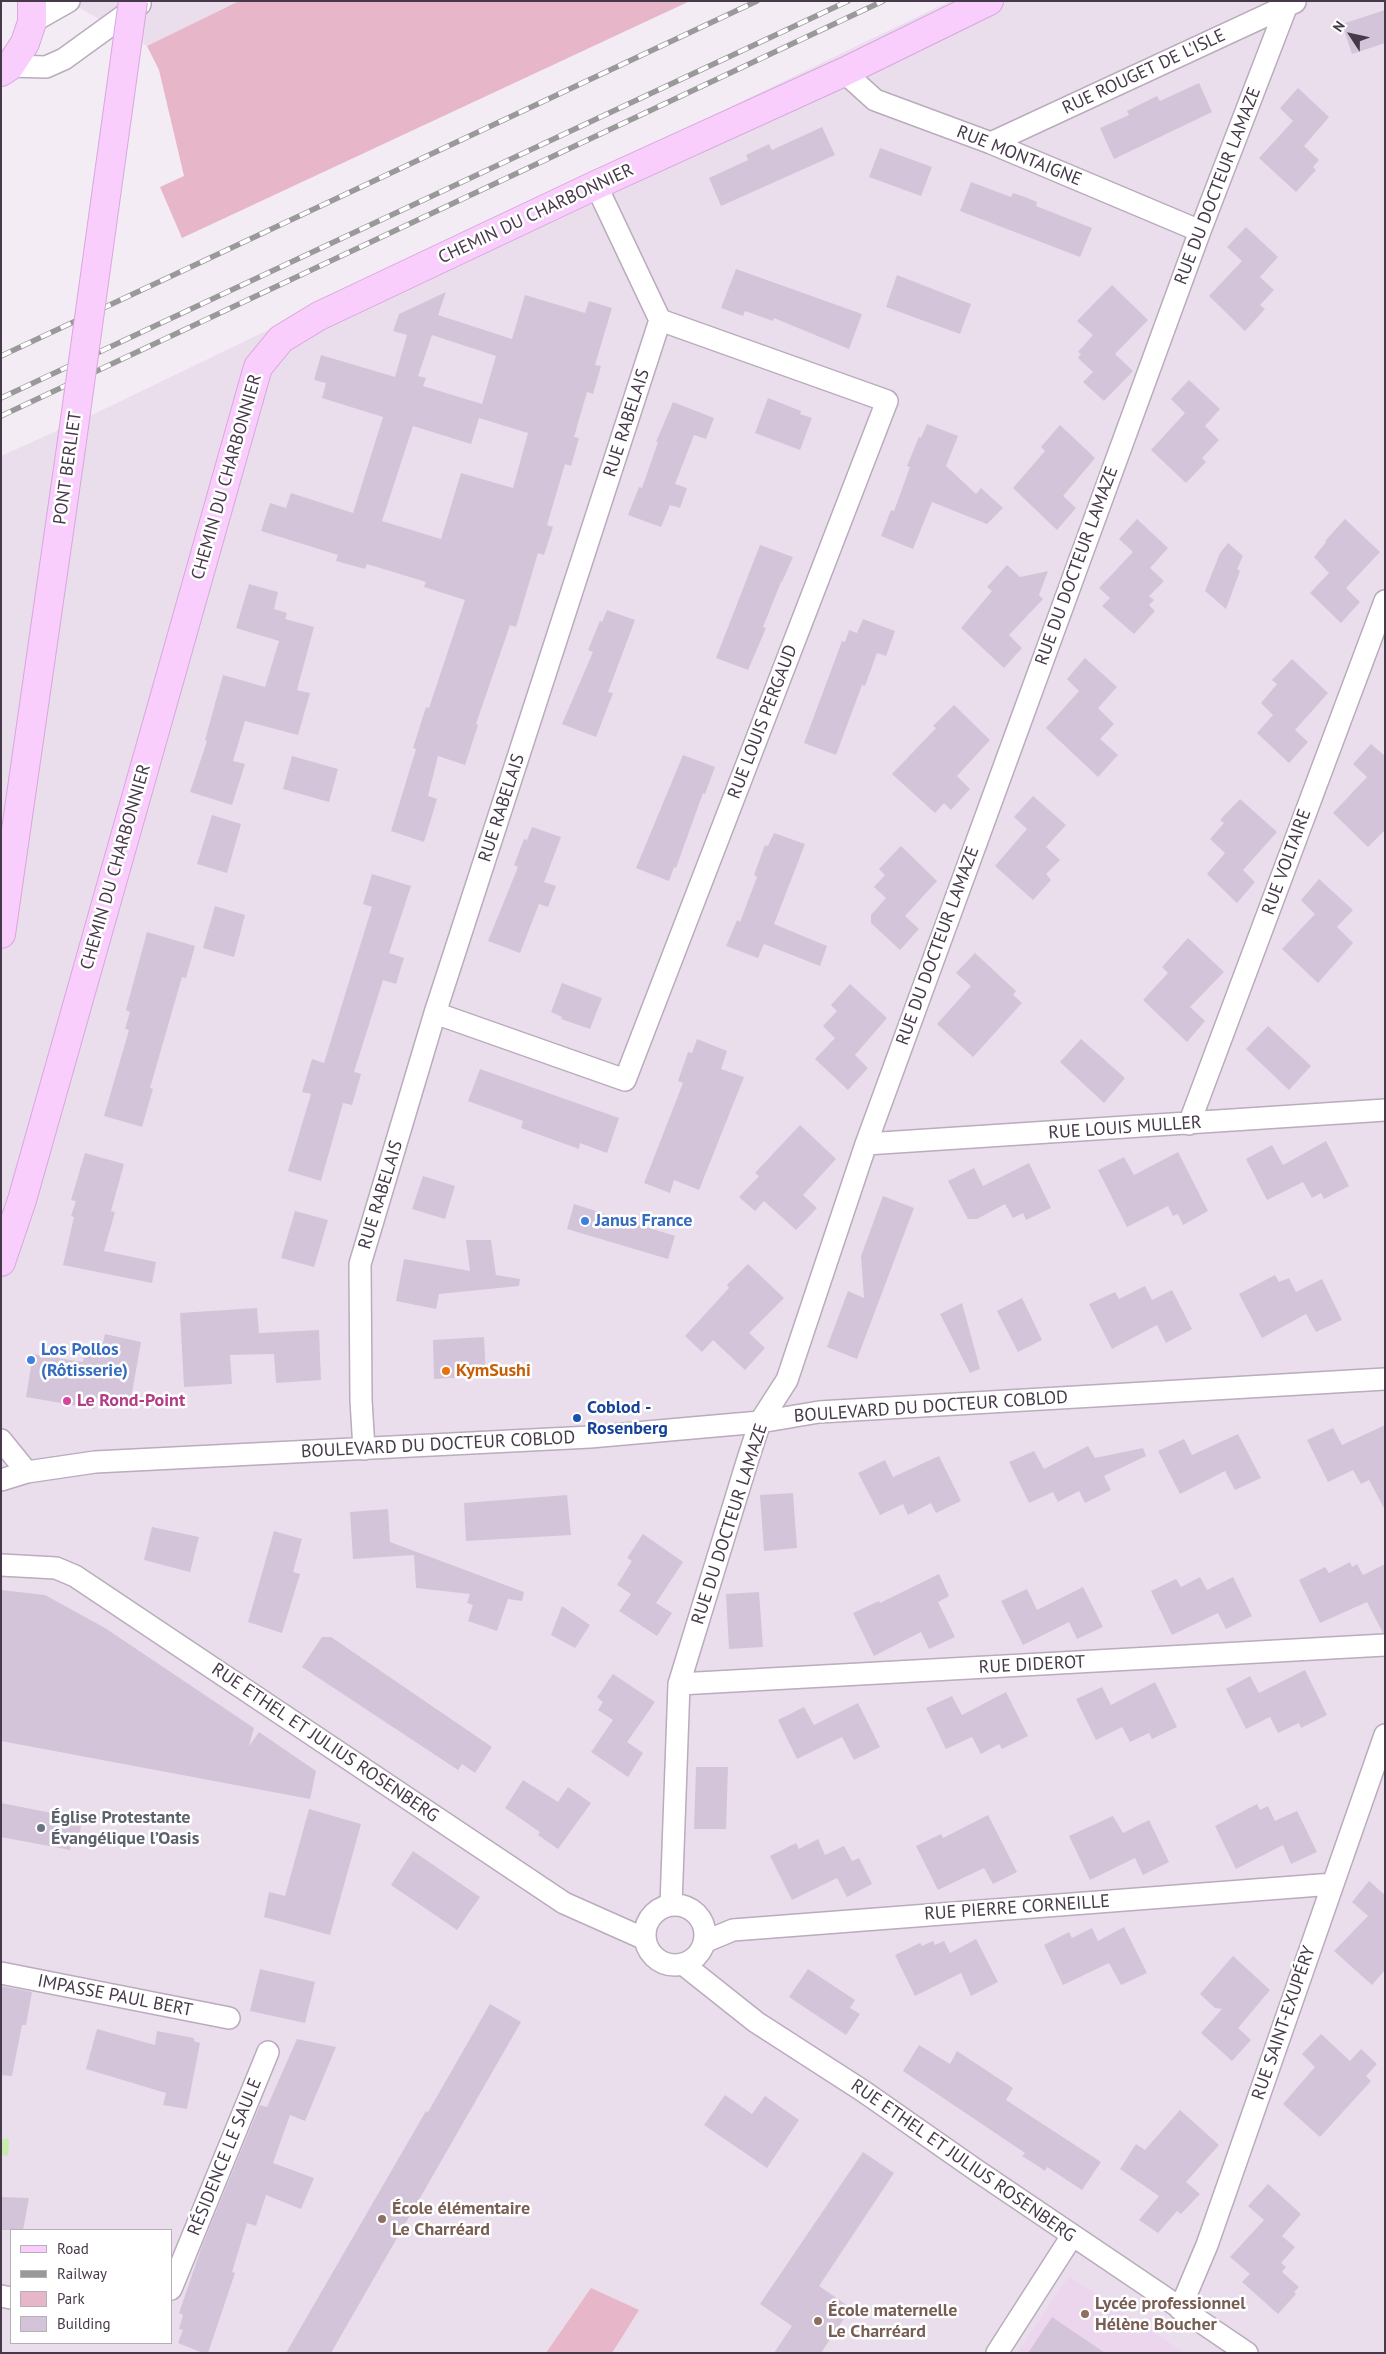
<!DOCTYPE html>
<html>
<head>
<meta charset="utf-8">
<style>
	body { margin:0 }
	#map { position:relative; width:1386px; height:2354px; overflow:hidden; background:#f4ecf5; font-family:"PT Sans",sans-serif }
	canvas { display:block }
	.frame { position:absolute; inset:0; border:2px solid #463949; pointer-events:none }
	.legend { position:absolute; left:10px; top:2229px; width:162px; height:115px; box-sizing:border-box; background:#fff; border:1px solid #b5b0b6; margin:0; padding:6px 9px; list-style:none; font-size:15px; color:#463949 }
	.legend li { display:flex; align-items:center; gap:10px; height:25px }
	.legend b { width:25px; border:1px solid #b5b0b6 }
	.north { position:absolute; left:1326px; top:10px; width:50px; height:50px; -webkit-text-stroke:4px #fff; paint-order:stroke; rotate:305deg; font-size:14px; font-weight:700; line-height:20px; text-align:center; color:#463949 }
	.north::after { content:''; display:block; margin:auto; width:18px; height:22px; background:#463949; clip-path:polygon(50% 0,100% 100%,50% 72%,0 100%) }
</style>
</head>
<body>
<div id="map">
<canvas width="1386" height="2354"></canvas>
<div class="frame"></div>
<ul class="legend">
<li><b style="height:6px;background:#f9cefc"></b>Road</li>
<li><b style="height:6px;background:#999"></b>Railway</li>
<li><b style="height:14px;background:#e7b7c9"></b>Park</li>
<li><b style="height:14px;background:#d4c4d9"></b>Building</li>
</ul>
<div class="north">N</div>
</div>
<script>
const ctx = document.querySelector('canvas').getContext('2d');
ctx.lineJoin = 'round';
function fill(path, color) {
  ctx.fillStyle = color;
  ctx.fill(path, 'evenodd');
}
function toPath(rows) {
  const path = new Path2D();
  for (const r of rows) {
    if (r.length === 3) {
      path.moveTo(r[0] + r[2], r[1]);
      path.arc(r[0], r[1], r[2], 0, 2 * Math.PI);
      continue;
    }
    path.moveTo(r[0], r[1]);
    for (let i = 2; i < r.length; i += 2) path.lineTo(r[i], r[i + 1]);
  }
  return path;
}
function stroke(path, color, width, dash) {
  ctx.strokeStyle = color;
  ctx.lineWidth = width;
  ctx.lineCap = dash ? 'butt' : 'round';
  ctx.setLineDash(dash || []);
  ctx.stroke(path);
}
function write(font, color, halo, rows, align = 'center') {
  ctx.font = font + ' "PT Sans",sans-serif';
  ctx.lineWidth = 5;
  ctx.setLineDash([]);
  ctx.textBaseline = 'middle';
  ctx.strokeStyle = halo;
  ctx.fillStyle = color;
  for (const [text, x, y, turn = 0] of rows) {
    ctx.save();
    ctx.translate(x, y);
    ctx.rotate((+turn || 0) * Math.PI / 180);
    ctx.textAlign = isNaN(turn) ? turn : align;
    if (halo) ctx.strokeText(text, 0, 0);
    ctx.fillText(text, 0, 0);
    ctx.restore();
  }
}
fill(toPath([
	[67,1,239,1,147,46],
	[950,1,1385,1,1385,2353,1,2353,1,456,98,412],
	[11,2230,171,2230,171,2343,11,2343]
]), '#eadeed');
fill(toPath([
	[1069,2276,1185,2353,1017,2353]
]), '#ebd6ed');
fill(toPath([
	[239,1,690,1,182,238,160,187,184,176,159,70,147,46],
	[591,2288,639,2310,612,2353,546,2353]
]), '#e7b7c9');
fill(toPath([
	[1,2139,9,2139,8,2156,1,2155]
]), '#c8eeac');
fill(toPath([
	[1385,10,1385,43,1352,54,1342,24],
	[1199,83,1212,112,1114,159,1100,128,1129,115,1127,111,1157,96,1160,101],
	[1298,88,1329,117,1304,146,1319,160,1313,167,1316,170,1296,192,1259,158,1293,121,1280,108],
	[822,127,835,155,721,206,709,178,748,160,746,155,769,144,772,150],
	[880,148,932,167,921,196,869,177],
	[971,182,1011,197,1013,193,1025,197,1037,202,1036,206,1092,228,1080,257,960,211],
	[1246,227,1278,257,1260,277,1274,290,1260,305,1265,309,1245,331,1209,296,1242,261,1227,247],
	[736,269,862,314,849,349,774,318,773,321,745,311,743,316,721,308],
	[897,275,971,304,960,334,886,307],
	[1112,285,1148,320,1115,354,1133,371,1104,401,1083,382,1093,372,1078,358,1081,354,1078,352,1093,335,1077,321],
	[446,292,438,315,512,339,525,295,585,313,589,301,612,308,595,365,601,366,593,394,587,392,574,437,579,438,571,466,565,464,547,525,553,527,544,555,538,553,516,627,510,625,476,724,478,725,465,765,438,756,428,796,437,799,424,842,391,831,416,749,413,748,426,707,429,708,465,600,424,587,426,582,367,564,365,569,336,561,338,555,261,531,270,503,286,508,291,493,353,513,383,417,322,398,326,383,314,380,321,355,395,377,407,335,393,331,399,314],
	[432,335,496,356,482,404,423,386,426,378,418,376],
	[479,418,528,433,513,488,461,473,441,539,382,521,413,426,471,444],
	[1189,380,1220,409,1205,426,1219,440,1202,458,1206,462,1186,483,1151,450,1185,413,1171,399],
	[768,398,801,411,800,414,812,418,800,450,755,433],
	[673,402,714,418,706,439,694,435,675,484,687,488,680,508,670,505,661,527,628,515,639,487,642,488,658,442,656,442],
	[927,424,958,436,946,466,976,494,981,488,1003,508,987,524,932,502,913,549,881,536,891,510,894,511,910,467,907,466,919,437,921,438],
	[1060,425,1095,458,1063,496,1076,508,1057,530,1013,488,1045,451,1041,447],
	[1137,519,1168,548,1150,568,1164,581,1149,596,1154,600,1149,605,1155,611,1134,634,1102,606,1110,598,1099,588,1133,552,1119,539],
	[1345,519,1380,552,1346,588,1360,602,1341,623,1310,593,1329,573,1314,557,1326,542,1325,541],
	[1228,543,1243,556,1237,569,1240,571,1226,609,1205,591,1220,553],
	[760,545,793,557,782,582,781,582,763,627,766,628,748,670,716,658],
	[1007,565,1020,577,1048,571,1039,595,1043,599,1009,635,1022,648,1004,668,961,628,992,591,987,587],
	[249,584,278,592,274,609,287,613,285,619,314,627,297,690,310,693,298,735,245,721,233,761,245,764,232,805,190,792,207,741,205,740,223,675,265,687,279,641,236,628],
	[607,610,635,620,608,692,613,693,596,737,562,724,593,652,588,650,600,621,602,622],
	[863,619,895,631,886,656,877,653,865,686,862,685,836,755,804,743,842,641,845,642,849,630,857,633],
	[1085,658,1117,687,1098,708,1114,724,1100,739,1118,755,1098,777,1046,728,1079,691,1067,679],
	[1292,659,1328,693,1295,730,1308,742,1289,763,1257,733,1273,715,1261,703,1277,684,1272,680],
	[954,705,990,740,957,776,970,789,951,810,944,803,935,813,892,774,936,728,933,726],
	[1371,744,1385,756,1385,830,1368,847,1333,813,1367,777,1353,764],
	[683,755,715,767,705,794,703,793,676,868,674,867,669,881,636,868],
	[292,756,338,769,329,802,283,789],
	[1033,796,1066,825,1046,847,1060,860,1046,874,1051,880,1033,900,995,866,1027,829,1014,817],
	[1240,799,1277,832,1243,870,1255,882,1237,903,1207,874,1225,853,1210,839,1224,823,1220,820],
	[212,815,241,824,227,873,197,864],
	[532,827,561,837,544,882,556,886,548,907,539,904,520,953,488,941,518,867,514,865,524,839,527,840],
	[774,833,805,844,774,924,827,946,820,966,764,944,758,958,726,946,737,920,740,922,757,877,754,875,765,845,768,846],
	[901,846,937,881,905,916,919,929,900,950,871,923,871,915,886,898,874,887,885,875,879,869],
	[372,874,411,886,389,953,404,958,396,984,383,980,354,1072,361,1074,352,1105,343,1103,321,1181,288,1171,311,1094,302,1092,312,1059,324,1063,372,907,363,904],
	[1319,879,1353,910,1337,927,1353,943,1318,983,1282,949,1315,914,1301,900],
	[215,906,245,915,234,957,203,948],
	[147,932,195,946,186,978,182,977,150,1088,153,1089,142,1127,104,1116,129,1030,125,1029,130,1012,126,1010],
	[1188,938,1224,972,1190,1007,1205,1021,1187,1042,1143,1000,1168,973,1162,967],
	[975,953,1016,991,1013,995,1022,1003,973,1057,937,1024,971,986,956,973],
	[562,983,602,998,590,1029,561,1019,562,1017,551,1012],
	[850,984,887,1018,855,1055,868,1068,848,1090,815,1059,835,1038,823,1026,837,1011,831,1005],
	[1268,1026,1311,1066,1289,1090,1246,1049],
	[697,1039,727,1051,721,1069,744,1077,699,1190,674,1180,670,1193,644,1183,683,1083,678,1081,688,1052,692,1053],
	[1081,1039,1125,1078,1104,1103,1060,1062],
	[480,1069,619,1118,607,1153,580,1143,579,1149,521,1128,523,1121,468,1101],
	[800,1125,836,1159,803,1195,817,1208,796,1230,764,1201,755,1211,739,1197,759,1176,755,1173],
	[1326,1141,1349,1186,1324,1199,1321,1193,1312,1198,1303,1182,1267,1200,1246,1159,1272,1145,1283,1165],
	[1178,1152,1208,1211,1183,1225,1178,1214,1173,1216,1168,1206,1127,1227,1098,1170,1124,1157,1134,1175],
	[85,1153,124,1164,111,1211,115,1212,104,1251,156,1262,152,1283,63,1265,74,1217,71,1216,76,1201,71,1200],
	[1029,1163,1051,1208,1026,1220,1023,1213,1013,1218,1005,1204,977,1219,968,1219,948,1181,974,1168,983,1186],
	[423,1176,455,1186,445,1219,412,1209],
	[883,1196,914,1208,857,1359,827,1347,848,1291,864,1298,861,1256],
	[574,1204,675,1236,668,1259,567,1229],
	[295,1211,328,1220,314,1267,281,1258],
	[466,1240,491,1240,496,1275,520,1279,519,1286,439,1294,436,1309,396,1301,404,1259,470,1271],
	[748,1264,784,1298,749,1333,765,1348,745,1370,713,1340,702,1352,685,1336,729,1288,727,1285],
	[1275,1275,1279,1282,1289,1278,1296,1292,1322,1279,1342,1320,1316,1332,1306,1314,1262,1338,1239,1294],
	[1145,1286,1152,1300,1172,1290,1192,1329,1166,1343,1157,1325,1112,1349,1089,1304,1115,1292,1119,1299],
	[1022,1298,1042,1340,1018,1352,997,1311],
	[962,1303,980,1369,970,1373,940,1314],
	[257,1308,259,1333,319,1330,321,1380,276,1383,274,1354,230,1355,232,1384,184,1387,180,1313],
	[105,1334,141,1342,130,1404,97,1398,95,1409,26,1397,33,1354,83,1362,84,1354,100,1356],
	[484,1337,486,1376,434,1379,433,1340],
	[1385,1425,1385,1510,1369,1480,1361,1484,1353,1470,1328,1482,1307,1440,1333,1428,1342,1445],
	[1238,1434,1261,1478,1235,1490,1225,1471,1180,1494,1158,1451,1184,1439,1192,1455],
	[1088,1446,1095,1458,1143,1448,1146,1456,1104,1476,1111,1490,1085,1503,1079,1491,1058,1502,1053,1492,1029,1503,1009,1462,1034,1451,1044,1469],
	[939,1456,961,1501,936,1513,931,1503,908,1515,903,1504,880,1515,858,1473,885,1460,893,1477],
	[793,1493,797,1548,764,1551,760,1495],
	[567,1495,571,1535,466,1541,464,1503],
	[388,1509,390,1542,524,1592,522,1601,508,1599,497,1631,468,1621,473,1605,467,1603,470,1594,416,1588,414,1555,353,1559,350,1512],
	[152,1527,199,1537,190,1572,144,1560],
	[274,1531,302,1539,293,1572,300,1574,282,1633,248,1622],
	[643,1534,683,1562,656,1603,672,1613,657,1636,619,1611,631,1594,617,1585,632,1561,627,1558],
	[1350,1562,1352,1567,1357,1564,1363,1575,1385,1564,1385,1633,1383,1633,1367,1602,1320,1623,1299,1580,1325,1567,1329,1573],
	[939,1574,949,1596,938,1602,955,1637,929,1649,921,1632,874,1656,853,1613,879,1601,880,1603],
	[1200,1577,1207,1590,1233,1577,1252,1616,1226,1629,1218,1613,1172,1635,1151,1591,1176,1579,1181,1587],
	[1083,1587,1103,1627,1077,1639,1069,1622,1023,1645,1001,1601,1027,1589,1037,1610],
	[1,1590,45,1595,105,1628,254,1728,249,1746,259,1732,316,1771,310,1799,1,1741],
	[759,1592,763,1647,729,1649,726,1594],
	[562,1606,590,1625,575,1648,551,1635],
	[322,1637,331,1637,492,1747,475,1773,462,1764,458,1770,302,1667],
	[1305,1670,1327,1715,1301,1728,1299,1723,1278,1733,1270,1717,1246,1729,1226,1689,1250,1676,1259,1693],
	[613,1674,655,1702,627,1742,643,1753,628,1777,591,1752,613,1720,598,1710,603,1702,597,1697],
	[1155,1682,1177,1727,1152,1739,1149,1733,1130,1742,1122,1727,1096,1740,1076,1699,1102,1687,1111,1705],
	[1006,1692,1028,1736,1002,1749,999,1744,981,1754,972,1737,946,1749,926,1708,952,1696,962,1715],
	[858,1703,880,1747,854,1760,842,1737,797,1759,778,1720,804,1707,814,1725],
	[696,1767,728,1767,726,1829,694,1829],
	[523,1780,558,1802,568,1787,591,1803,558,1849,538,1835,540,1832,505,1808],
	[1,1803,82,1819,78,1845,71,1844,70,1850,1,1837],
	[1257,1804,1260,1810,1268,1806,1275,1821,1297,1811,1317,1852,1291,1864,1283,1845,1236,1869,1215,1826],
	[309,1809,361,1824,330,1935,264,1917,269,1892,285,1896],
	[988,1815,1017,1872,993,1884,984,1868,938,1890,916,1846,941,1834,943,1838],
	[1113,1816,1123,1833,1149,1820,1169,1862,1143,1875,1135,1858,1090,1880,1069,1836],
	[818,1839,825,1855,844,1846,852,1861,859,1858,872,1884,847,1897,837,1878,792,1900,770,1856,796,1843,799,1849],
	[413,1851,480,1897,457,1930,391,1885],
	[1369,1881,1385,1895,1385,1970,1372,1985,1334,1951,1368,1916,1352,1902],
	[1124,1927,1147,1973,1121,1985,1109,1963,1063,1985,1044,1945,1069,1932,1072,1938,1092,1928,1098,1941],
	[976,1939,998,1982,971,1996,961,1973,915,1996,895,1955,920,1943,922,1946,933,1941,935,1945,944,1941,950,1953],
	[1233,1956,1270,1990,1238,2028,1251,2040,1232,2061,1201,2033,1222,2009,1215,2008,1200,1994],
	[260,1969,315,1982,305,2023,250,2011],
	[808,1969,855,2000,850,2008,860,2014,846,2035,789,1997],
	[1,1986,32,1992,26,2025,22,2025,12,2076,1,2075],
	[490,2004,521,2022,331,2353,286,2353,426,2111,428,2112],
	[97,2029,155,2045,157,2031,194,2038,194,2041,200,2043,187,2109,163,2105,166,2093,86,2069],
	[1321,2034,1350,2061,1361,2049,1377,2064,1366,2076,1371,2081,1320,2137,1283,2104,1315,2067,1302,2054],
	[297,2039,336,2047,305,2121,290,2115,273,2163,314,2178,301,2209,266,2195,256,2226,247,2223,232,2272,235,2273,208,2353,203,2353,178,2343,183,2330,179,2329,183,2315,179,2313,202,2246,260,2105,267,2107],
	[919,2045,950,2064,957,2051,1013,2088,1006,2100,1101,2162,1082,2190,1047,2167,1045,2171,1035,2164,1022,2156,1025,2153,903,2071],
	[725,2095,752,2114,765,2096,799,2120,767,2168,704,2125],
	[1180,2110,1219,2145,1186,2182,1200,2194,1181,2214,1177,2211,1158,2233,1139,2220,1159,2196,1120,2169,1136,2144,1145,2150],
	[863,2152,894,2173,819,2286,851,2308,821,2353,774,2353,792,2326,760,2304],
	[1268,2184,1301,2214,1282,2236,1295,2247,1281,2263,1286,2267,1282,2272,1299,2287,1294,2292,1296,2294,1278,2314,1242,2282,1250,2274,1230,2257,1264,2220,1248,2206],
	[1,2197,29,2198,23,2230,1,2230],
	[1052,2317,1105,2353,1028,2353]
]), '#d4c4d9');
const street = toPath([
	[32,22,69,1],
	[10,66,46,67,64,59,140,4],
	[844,72,875,100,991,143,1200,231],
	[991,143,1295,2],
	[435,1013,625,1080,887,401,660,320],
	[1189,1124,1385,601],
	[866,1144,1385,1110],
	[1,1440,27,1472],
	[364,1449,361,1400,360,1264,435,1013,660,320,596,185],
	[1,1480,27,1472,95,1462,590,1437,760,1422,819,1412,1385,1379],
	[1,1565,56,1568,75,1576,564,1903,645,1939],
	[679,1684,1385,1645],
	[675,1935,30],
	[671,1905,679,1684,747,1462,760,1422,787,1380,866,1144,1200,231,1287,5],
	[704,1942,733,1930,1333,1884],
	[683,1964,756,2022,863,2091,976,2170,1247,2353],
	[1,1973,229,2018],
	[171,2289,268,2052],
	[1,2296,11,2298],
	[1180,2309,1207,2245,1385,1735],
	[997,2353,1072,2236]
]);
const secondary = toPath([
	[1,72,10,66,25,43,32,22,32,1],
	[1,934,72,441],
	[1,1262,22,1200,258,367,281,339,319,316,596,185,844,72,989,1]
]);
stroke(street, '#baabbd', 24);
stroke(secondary, '#d9a6de', 30);
stroke(street, '#fff', 21);
stroke(secondary, '#f9cefc', 28);
const rail = toPath([
	[1,356,757,1],
	[1,398,848,1],
	[1,416,883,1]
]);
stroke(rail, '#999', 5.5);
stroke(rail, '#fff', 4, [11]);
const secondaryBridge = toPath([
	[72,441,133,1]
]);
stroke(secondaryBridge, '#d9a6de', 30, []);
stroke(secondaryBridge, '#f9cefc', 28);
for (const [x, y, r, color] of [
	[585,1221,5,"#3f7fe0"],
	[31,1360,5,"#3f7fe0"],
	[446,1371,5,"#e8710a"],
	[67,1401,5,"#d1479c"],
	[577,1418,5,"#1a4fb4"],
	[41,1828,5,"#6b7280"],
	[382,2219,5,"#8d6e63"],
	[1085,2314,5,"#8d6e63"],
	[818,2321,5,"#8d6e63"]
]) {
  const dot = new Path2D();
  dot.arc(x, y, r, 0, 2 * Math.PI);
  ctx.fillStyle = color;
  ctx.fill(dot);
  stroke(dot, '#fff', 2);
}
write('18px', '#463949', '#fff', [
	["RUE ROUGET DE L'ISLE",1144,72,-25],
	["RUE MONTAIGNE",1019,156,22],
	["RUE DU DOCTEUR LAMAZE",1218,186,-69],
	["CHEMIN DU CHARBONNIER",536,214,-25],
	["RUE RABELAIS",627,423,-72],
	["PONT BERLIET",68,468,-82],
	["CHEMIN DU CHARBONNIER",227,477,-74],
	["RUE DU DOCTEUR LAMAZE",1077,566,-70],
	["RUE LOUIS PERGAUD",763,722,-69],
	["RUE RABELAIS",502,808,-72],
	["RUE VOLTAIRE",1287,862,-70],
	["CHEMIN DU CHARBONNIER",116,867,-74],
	["RUE DU DOCTEUR LAMAZE",938,946,-70],
	["RUE LOUIS MULLER",1125,1128,-4],
	["RUE RABELAIS",381,1195,-73],
	["BOULEVARD DU DOCTEUR COBLOD",931,1407,-4],
	["BOULEVARD DU DOCTEUR COBLOD",438,1445,-3],
	["RUE DU DOCTEUR LAMAZE",730,1524,-72],
	["RUE DIDEROT",1032,1665,-3],
	["RUE ETHEL ET JULIUS ROSENBERG",325,1743,34],
	["RUE PIERRE CORNEILLE",1017,1908,-4],
	["IMPASSE PAUL BERT",115,1996,11],
	["RUE SAINT-EXUPÉRY",1284,2023,-71],
	["RÉSIDENCE LE SAULE",225,2157,-68],
	["RUE ETHEL ET JULIUS ROSENBERG",963,2161,35]
]);
write('bold 18px', '#366cbe', '#fff', [
	["Janus France",595,1221],
	["Los Pollos",41,1350],
	["(Rôtisserie)",41,1371]
], 'left');
write('bold 18px', '#c56008', '#fff', [
	["KymSushi",456,1371]
], 'left');
write('bold 18px', '#b23c85', '#fff', [
	["Le Rond-Point",77,1401]
], 'left');
write('bold 18px', '#164399', '#fff', [
	["Coblod -",587,1408],
	["Rosenberg",587,1429]
], 'left');
write('bold 18px', '#5b616d', '#fff', [
	["Église Protestante",51,1818],
	["Évangélique l’Oasis",51,1839]
], 'left');
write('bold 18px', '#785e54', '#fff', [
	["École élémentaire",392,2209],
	["Le Charréard",392,2230],
	["Lycée professionnel",1095,2304],
	["Hélène Boucher",1095,2325],
	["École maternelle",828,2311],
	["Le Charréard",828,2332]
], 'left');
</script>
</body>
</html>
